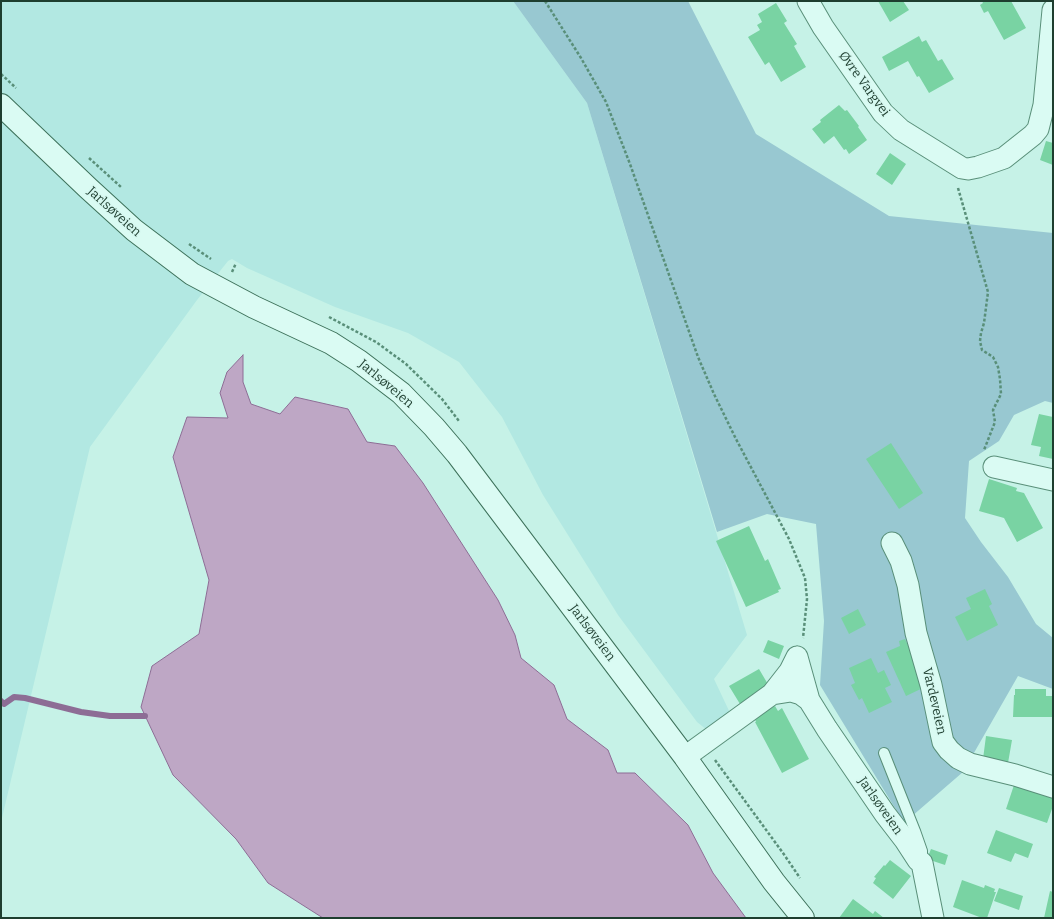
<!DOCTYPE html>
<html>
<head>
<meta charset="utf-8">
<style>
	body { margin:0 }
	#map { position:relative; width:1054px; height:919px; overflow:hidden; background:#c6f2e7; font-family:Bitter,serif }
	canvas { display:block }
	.frame { position:absolute; inset:0; border:2px solid #1e3e2f; pointer-events:none }
</style>
</head>
<body>
<div id="map">
<canvas width="1054" height="919"></canvas>
<div class="frame"></div>
</div>
<script>
const ctx = document.querySelector('canvas').getContext('2d');
ctx.lineJoin = 'round';
function fill(path, color) {
  ctx.fillStyle = color;
  ctx.fill(path, 'evenodd');
}
function toPath(rows) {
  const path = new Path2D();
  for (const r of rows) {
    path.moveTo(r[0], r[1]);
    for (let i = 2; i < r.length; i += 2) path.lineTo(r[i], r[i + 1]);
  }
  return path;
}
function stroke(path, color, width, dash) {
  ctx.strokeStyle = color;
  ctx.lineWidth = width;
  ctx.lineCap = dash ? 'butt' : 'round';
  ctx.setLineDash(dash || []);
  ctx.stroke(path);
}
function write(font, color, halo, rows, align = 'center') {
  ctx.font = font + ' Bitter,serif';
  ctx.lineWidth = 3;
  ctx.setLineDash([]);
  ctx.textBaseline = 'middle';
  ctx.strokeStyle = halo;
  ctx.fillStyle = color;
  for (const [text, x, y, turn = 0] of rows) {
    ctx.save();
    ctx.translate(x, y);
    ctx.rotate((+turn || 0) * Math.PI / 180);
    ctx.textAlign = isNaN(turn) ? turn : align;
    if (halo) ctx.strokeText(text, 0, 0);
    ctx.fillText(text, 0, 0);
    ctx.restore();
  }
}
fill(toPath([
	[1,1,513,1,587,103,747,635,714,679,731,715,707,730,697,722,618,615,543,495,502,417,459,362,408,333,335,307,247,268,232,259,228,261,197,300,90,447,1,822]
]), '#b2e8e2');
fill(toPath([
	[513,1,688,1,756,134,889,216,1053,233,1053,403,1045,401,1014,415,999,441,969,461,965,518,981,542,1008,577,1036,624,1053,638,1053,689,1018,676,963,772,904,823,820,685,824,621,816,524,767,514,717,532,587,103]
]), '#98c8d1');
const water = toPath([
	[243,355,243,382,251,404,280,414,295,397,348,409,367,442,395,446,423,483,498,600,515,635,521,658,554,685,567,719,608,750,617,773,635,773,688,825,713,873,746,918,323,918,268,883,236,839,173,775,141,707,152,666,199,634,209,580,173,457,187,417,228,418,220,393,227,372,243,355]
]);
fill(water, '#bea7c5');
stroke(water, '#8d6d95', 1);
stroke(toPath([
	[1,701,4,704,14,697,25,698,81,712,110,716,145,716]
]), '#8d6d95', 6);
fill(toPath([
	[878,1,903,1,909,10,890,22],
	[982,1,1011,1,1026,28,1004,40,988,11,984,13,980,5,983,3],
	[776,3,787,21,784,23,797,44,794,46,806,67,781,82,769,62,765,65,748,37,760,30,757,25,762,22,758,14],
	[919,36,922,42,926,40,938,61,942,59,954,79,929,93,919,76,917,77,908,61,889,71,882,57],
	[839,105,845,111,847,110,859,126,858,127,867,140,849,154,846,149,844,150,834,136,824,144,812,129,821,122,820,120],
	[1046,141,1053,143,1053,165,1040,160],
	[890,153,906,164,892,185,876,174],
	[1039,414,1053,417,1053,459,1039,456,1041,447,1031,445],
	[891,443,923,493,899,509,866,459],
	[989,479,1017,488,1016,491,1024,493,1043,528,1017,542,1004,518,979,511],
	[749,526,765,561,768,559,781,589,778,590,779,592,746,607,716,541],
	[985,589,992,604,989,606,998,625,967,641,955,617,971,609,966,598],
	[858,609,866,625,849,634,841,618],
	[905,639,927,686,906,696,886,652,900,646,899,641],
	[768,640,784,646,779,659,763,652],
	[871,658,878,673,884,670,891,685,885,688,892,702,869,713,862,698,859,700,851,685,855,683,849,668],
	[759,669,769,686,740,704,729,686],
	[1015,689,1046,689,1046,696,1053,696,1053,717,1013,717,1014,695,1015,695],
	[775,706,778,711,782,708,809,759,782,773,755,722,756,722,754,717],
	[986,736,1012,740,1008,763,983,759],
	[1015,782,1053,796,1053,806,1047,823,1006,809],
	[996,830,1033,844,1028,858,1015,853,1011,862,987,853],
	[931,849,948,855,945,865,927,859],
	[890,860,911,876,893,899,873,883,876,878,874,877,884,865,885,866],
	[962,880,984,888,985,885,995,889,994,892,996,892,987,918,982,918,953,907],
	[999,888,1023,896,1019,910,994,901],
	[1050,891,1053,892,1053,918,1044,918],
	[853,899,873,914,875,911,884,918,839,918]
]), '#79d3a3');
const lane = toPath([
	[884,753,915,831,922,851,922,855]
]);
const street = toPath([
	[808,1,823,27,883,113,901,130,962,168,968,169,978,167,1004,158,1033,135,1038,129,1044,105,1053,10],
	[994,467,1053,480],
	[892,543,901,561,908,585,916,633,931,685,941,733,943,742,949,750,958,758,970,764,1015,775,1053,787],
	[797,657,809,700,827,729,885,814,905,840,918,860,922,863,933,918],
	[797,657,790,671,772,694,791,691,801,694,809,700],
	[685,757,772,694]
]);
const secondary = toPath([
	[1,105,88,188,134,230,192,274,254,307,331,343,359,361,401,393,434,427,457,454,685,757,774,882,803,918]
]);
stroke(lane, '#598f79', 12);
stroke(street, '#598f79', 23);
stroke(secondary, '#3d715a', 24);
stroke(toPath([
	[545,1,581,58,606,102,630,164,698,357,714,394,736,439,789,539,805,578,807,599,803,638],
	[1,74,16,88],
	[89,158,121,187],
	[958,188,988,292,984,323,981,333,980,341,982,350,993,357,998,367,1000,379,1001,394,993,410,995,422,984,450],
	[189,244,211,259],
	[232,272,236,263],
	[329,317,376,342,406,364,442,399,459,421],
	[715,760,783,853,800,878]
]), '#598f79', 2.5, [3, 2]);
stroke(lane, '#dafbf3', 10);
stroke(street, '#dafbf3', 21);
stroke(secondary, '#dafbf3', 22);
write('13px', '#1e3e2f', '#d6f8f0', [
	["Øvre Vargvei",864,84,54],
	["Jarlsøveien",114,212,42],
	["Jarlsøveien",386,384,40],
	["Jarlsøveien",592,633,53],
	["Vardeveien",934,701,77],
	["Jarlsøveien",880,806,55]
]);
</script>
</body>
</html>
